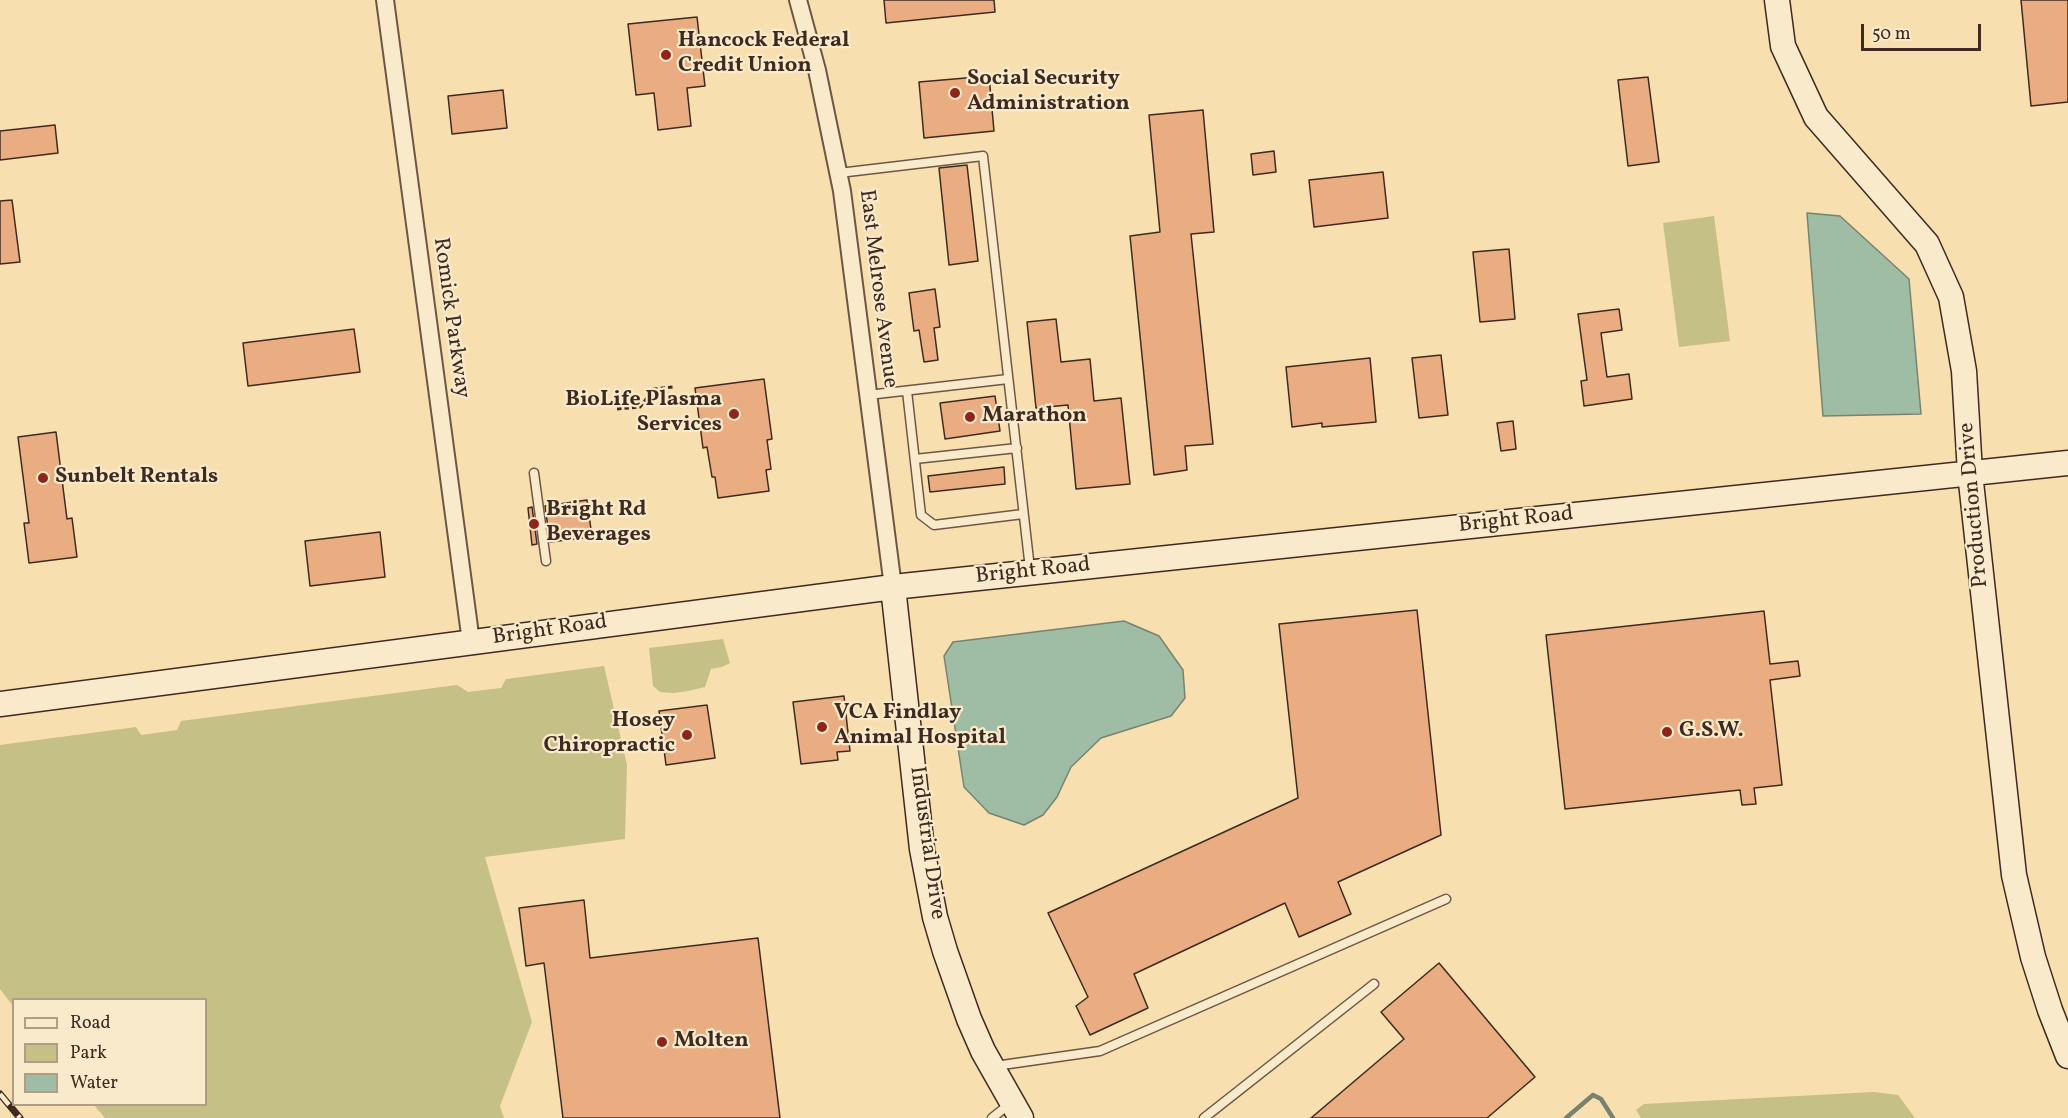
<!DOCTYPE html>
<html>
<head>
<meta charset="utf-8">
<style>
	body { margin:0 }
	#map { position:relative; width:2068px; height:1118px; overflow:hidden; background:#f8dfb0; font-family:Vollkorn,serif }
	canvas { display:block }
	.legend { position:absolute; left:12px; top:998px; width:195px; height:108px; box-sizing:border-box; background:#faeacc; border:2px solid #af9d87; margin:0; padding:8px 10px; list-style:none; font-size:18px; color:#3e2a20 }
	.legend li { display:flex; align-items:center; gap:12px; height:30px }
	.legend b { width:30px; border:2px solid #af9d87 }
	.scale { position:absolute; left:1861px; top:24px; width:120px; height:27px; box-sizing:border-box; border:3px solid #3e2a20; border-top:0; padding-left:8px; font-size:18px; line-height:21px; white-space:nowrap; color:#3e2a20; -webkit-text-stroke:4px #faeacc; paint-order:stroke }
</style>
</head>
<body>
<div id="map">
<canvas width="2068" height="1118"></canvas>
<ul class="legend">
<li><b style="height:8px;background:#faeacc"></b>Road</li>
<li><b style="height:16px;background:#c5c086"></b>Park</li>
<li><b style="height:16px;background:#9fbda5"></b>Water</li>
</ul>
<div class="scale">50 m</div>
</div>
<script>
const ctx = document.querySelector('canvas').getContext('2d');
ctx.lineJoin = 'round';
function fill(path, color) {
  ctx.fillStyle = color;
  ctx.fill(path, 'evenodd');
}
function toPath(rows) {
  const path = new Path2D();
  for (const r of rows) {
    path.moveTo(r[0], r[1]);
    for (let i = 2; i < r.length; i += 2) path.lineTo(r[i], r[i + 1]);
  }
  return path;
}
function stroke(path, color, width, dash) {
  ctx.strokeStyle = color;
  ctx.lineWidth = width;
  ctx.lineCap = dash ? 'butt' : 'round';
  ctx.setLineDash(dash || []);
  ctx.stroke(path);
}
function write(font, color, halo, rows, align = 'center') {
  ctx.font = font + ' Vollkorn,serif';
  ctx.lineWidth = 4.5;
  ctx.setLineDash([]);
  ctx.textBaseline = 'middle';
  ctx.strokeStyle = halo;
  ctx.fillStyle = color;
  for (const [text, x, y, turn = 0] of rows) {
    ctx.save();
    ctx.translate(x, y);
    ctx.rotate((+turn || 0) * Math.PI / 180);
    ctx.textAlign = isNaN(turn) ? turn : align;
    if (halo) ctx.strokeText(text, 0, 0);
    ctx.fillText(text, 0, 0);
    ctx.restore();
  }
}
fill(toPath([
	[1714,216,1730,341,1679,347,1663,223],
	[723,639,730,663,722,667,711,669,705,687,688,691,673,693,660,692,653,686,649,648],
	[604,666,627,765,625,839,485,857,532,1022,500,1106,504,1118,105,1118,94,1105,206,1104,206,1000,14,1000,13,1006,0,989,0,745,136,727,141,735,177,730,181,721,457,685,468,692,501,688,506,679],
	[1874,1092,1898,1095,1915,1118,1641,1118,1636,1110,1644,1104]
]), '#c5c086');
const water = toPath([
	[1807,213,1840,216,1909,279,1921,414,1823,416,1807,213],
	[1124,621,1159,636,1183,670,1185,698,1171,716,1101,738,1071,767,1057,797,1043,815,1024,825,989,813,964,787,944,656,953,642,1124,621]
]);
fill(water, '#9fbda5');
stroke(water, '#788270', 1.5);
stroke(toPath([
	[1566,1118,1593,1095,1601,1099,1613,1118]
]), '#788270', 4.5);
const building = toPath([
	[884,0,994,0,995,12,886,23,884,0],
	[2021,0,2068,0,2068,102,2031,106,2021,0],
	[697,17,705,86,687,88,691,126,658,130,654,93,636,95,628,24,697,17],
	[989,76,994,131,924,138,919,82,989,76],
	[1648,77,1659,162,1628,166,1618,80,1648,77],
	[503,90,507,128,452,134,448,96,503,90],
	[1203,110,1214,232,1191,234,1213,444,1185,446,1187,470,1154,475,1130,236,1160,232,1149,115,1203,110],
	[55,125,58,153,0,160,0,131,55,125],
	[1274,151,1276,172,1253,175,1251,154,1274,151],
	[967,165,978,261,949,265,939,168,967,165],
	[1383,172,1388,218,1314,227,1309,180,1383,172],
	[12,200,20,262,0,264,0,201,12,200],
	[1509,249,1515,319,1480,322,1473,252,1509,249],
	[935,289,940,327,934,328,938,360,924,362,919,330,914,331,909,293,935,289],
	[1619,309,1622,330,1601,333,1607,377,1629,374,1632,399,1584,406,1581,381,1587,380,1578,314,1619,309],
	[1056,319,1061,362,1090,359,1094,401,1121,398,1130,484,1076,489,1068,405,1036,408,1027,322,1056,319],
	[354,329,360,372,248,386,243,343,354,329],
	[1441,355,1448,415,1419,418,1412,358,1441,355],
	[1370,358,1376,422,1322,427,1322,423,1292,427,1286,367,1370,358],
	[764,379,772,439,767,440,771,469,766,470,769,491,718,498,715,477,712,477,707,447,703,448,695,388,764,379],
	[995,396,1000,431,945,439,940,403,995,396],
	[1513,421,1516,449,1501,451,1497,423,1513,421],
	[56,432,67,519,72,518,77,557,29,563,24,523,29,523,18,437,56,432],
	[1004,467,1005,484,930,492,928,476,1004,467],
	[587,500,592,537,550,542,545,506,587,500],
	[532,507,537,544,532,545,528,508,532,507],
	[380,532,385,577,310,586,305,541,380,532],
	[1417,610,1441,835,1338,882,1351,914,1299,937,1285,903,1134,974,1148,1008,1090,1035,1076,1006,1088,997,1048,913,1298,798,1279,624,1417,610],
	[1764,611,1770,664,1798,661,1800,676,1770,680,1782,785,1754,788,1756,804,1742,805,1740,790,1565,809,1546,635,1764,611],
	[844,696,850,751,837,752,838,760,801,764,793,702,844,696],
	[707,705,715,758,666,765,659,711,707,705],
	[584,900,590,958,758,938,780,1118,563,1118,544,963,526,966,519,908,584,900],
	[1439,963,1535,1077,1487,1118,1311,1118,1404,1039,1381,1012,1439,963]
]);
fill(building, '#e9ad81');
stroke(building, '#3e2a20', 1.5);
const lane = toPath([
	[839,173,983,156,1030,569],
	[907,391,921,515,934,525,1023,514],
	[868,395,1008,379],
	[915,459,1017,448],
	[534,473,546,561],
	[995,1066,1100,1051,1446,899],
	[992,1118,1011,1103],
	[1204,1118,1374,984]
]);
const street = toPath([
	[385,0,471,642],
	[798,0,817,70,842,191,893,587]
]);
const secondary = toPath([
	[1777,0,1783,46,1816,117,1927,244,1951,297,1964,371,1970,473,2014,875,2033,957,2050,1010,2068,1056],
	[893,587,922,849,935,917,945,951,969,1019,983,1051,1021,1118],
	[0,704,893,587,2068,463]
]);
stroke(lane, '#6c5744', 11);
stroke(street, '#6c5744', 20);
stroke(secondary, '#3e2a20', 27);
stroke(toPath([
	[617,409,640,407,654,389,673,387]
]), '#3e2a20', 3, [4.5, 3]);
stroke(lane, '#faeacc', 8);
stroke(street, '#faeacc', 16);
stroke(secondary, '#faeacc', 24);
const rail = toPath([
	[0,1094,20,1118]
]);
stroke(rail, '#3e2a20', 7);
stroke(rail, '#faeacc', 4.5, [14]);
for (const [x, y, r, color] of [
	[666,55,6,"#8f2418"],
	[955,93,6,"#8f2418"],
	[734,414,6,"#8f2418"],
	[970,417,6,"#8f2418"],
	[43,478,6,"#8f2418"],
	[534,524,6,"#8f2418"],
	[822,727,6,"#8f2418"],
	[1667,732,6,"#8f2418"],
	[687,735,6,"#8f2418"],
	[662,1042,6,"#8f2418"]
]) {
  const dot = new Path2D();
  dot.arc(x, y, r, 0, 2 * Math.PI);
  ctx.fillStyle = color;
  ctx.fill(dot);
  stroke(dot, '#faeacc', 2);
}
write('bold 22px', '#3e2a20', '#faeacc', [
	["Hancock Federal",678,42],
	["Credit Union",678,67],
	["Social Security",967,80],
	["Administration",967,105],
	["BioLife Plasma",722,401,"right"],
	["Services",722,426,"right"],
	["Marathon",982,417],
	["Sunbelt Rentals",55,478],
	["Bright Rd",546,511],
	["Beverages",546,536],
	["VCA Findlay",834,714],
	["Animal Hospital",834,739],
	["Hosey",675,722,"right"],
	["Chiropractic",675,747,"right"],
	["G.S.W.",1679,732],
	["Molten",674,1042]
], 'left');
write('22px', '#3e2a20', '#faeacc', [
	["East Melrose Avenue",877,289,83],
	["Romick Parkway",450,318,82],
	["Production Drive",1975,505,-95],
	["Bright Road",1516,521,-6],
	["Bright Road",1033,572,-6],
	["Bright Road",550,631,-8],
	["Industrial Drive",926,843,82]
]);
</script>
</body>
</html>
